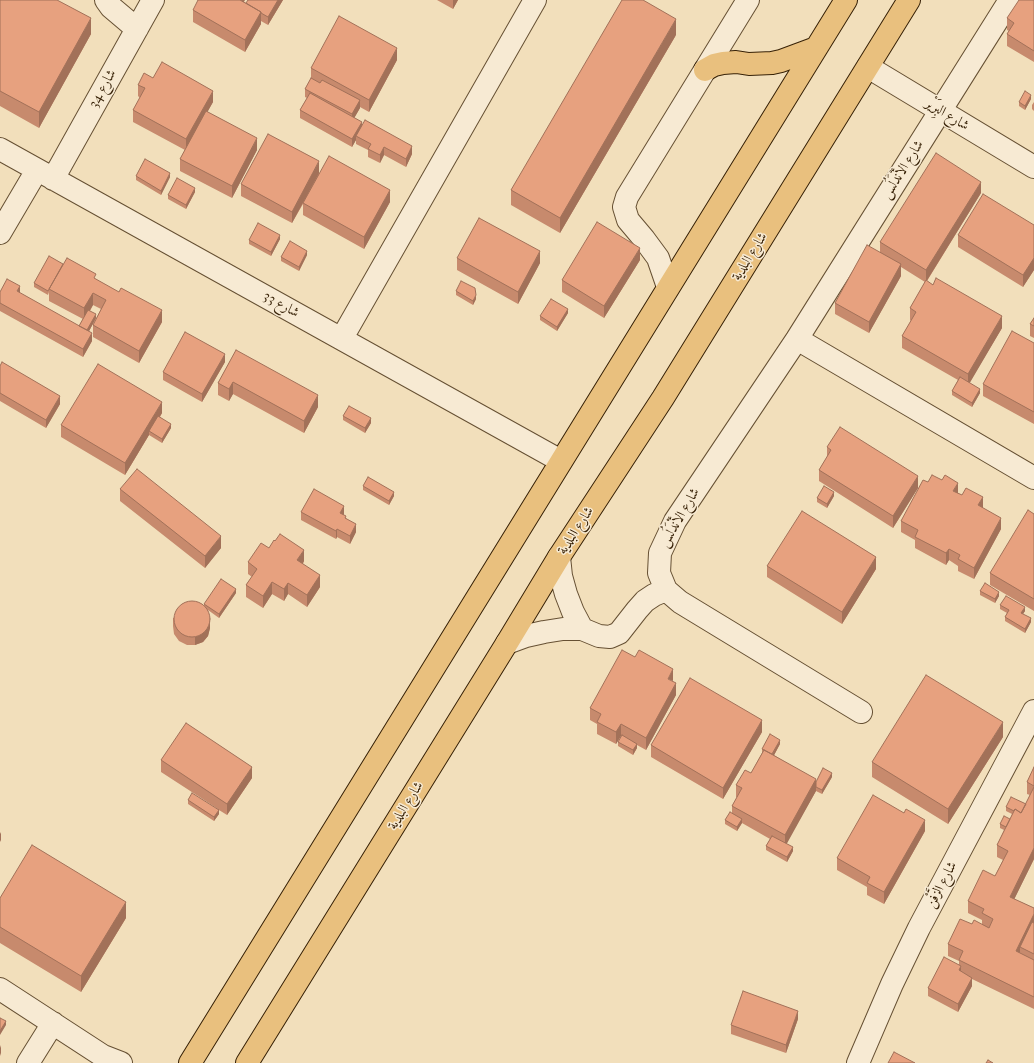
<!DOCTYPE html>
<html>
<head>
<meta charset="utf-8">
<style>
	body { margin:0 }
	canvas { display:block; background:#f2dfbb }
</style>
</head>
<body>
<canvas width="1034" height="1063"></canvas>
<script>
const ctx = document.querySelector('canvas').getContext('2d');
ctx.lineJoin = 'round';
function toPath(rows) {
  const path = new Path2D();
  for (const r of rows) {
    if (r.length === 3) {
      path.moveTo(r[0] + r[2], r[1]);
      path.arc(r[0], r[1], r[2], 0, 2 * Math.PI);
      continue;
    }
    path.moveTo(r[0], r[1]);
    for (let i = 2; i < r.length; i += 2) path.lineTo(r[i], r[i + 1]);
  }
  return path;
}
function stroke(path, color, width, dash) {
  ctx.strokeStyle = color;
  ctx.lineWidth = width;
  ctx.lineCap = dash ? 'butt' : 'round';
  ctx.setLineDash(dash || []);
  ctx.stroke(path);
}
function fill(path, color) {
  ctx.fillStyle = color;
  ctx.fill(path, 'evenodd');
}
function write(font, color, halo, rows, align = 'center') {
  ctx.font = font + ' "IM FELL French Canon",Amiri,serif';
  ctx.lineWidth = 3;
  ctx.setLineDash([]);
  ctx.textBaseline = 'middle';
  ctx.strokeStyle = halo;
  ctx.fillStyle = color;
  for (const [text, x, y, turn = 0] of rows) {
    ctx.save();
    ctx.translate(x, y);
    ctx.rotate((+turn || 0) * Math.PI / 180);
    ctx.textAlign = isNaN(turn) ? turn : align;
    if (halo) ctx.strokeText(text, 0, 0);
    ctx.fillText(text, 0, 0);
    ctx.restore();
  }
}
const minor = toPath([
	[106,0,111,7,137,29],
	[868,67,1034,167],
	[0,149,561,461],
	[53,179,153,0],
	[0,233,37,170],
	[668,287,658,258,644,239,628,220,624,207,627,197,748,0],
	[342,338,535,0],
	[797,339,1034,478],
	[559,557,561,576,566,594,573,612,582,629],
	[507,643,526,636,544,632,563,629,582,629,599,636,610,637,619,633,637,610,645,601,654,595,666,590],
	[861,712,680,602,666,590,659,573,660,553,675,521,797,339,1010,0],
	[0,989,103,1056,121,1063],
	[28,1063,53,1023],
	[858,1063,892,984,919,928,1034,711]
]);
const major = toPath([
	[705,70,714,65,723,63,736,62,749,64,772,63,781,61,816,48],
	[190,1063,846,0],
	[247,1063,507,643,559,557,663,398,909,0]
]);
stroke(minor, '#665033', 24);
stroke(major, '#372106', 24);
stroke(minor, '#f7ead3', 22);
stroke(major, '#e9c07e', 22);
fill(toPath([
	[0,0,91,34,39,128,0,106],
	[283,0,268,25,261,21,261,24,245,52,193,22,193,10,244,2,246,3],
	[437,0,458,0,453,9],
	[1034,0,1034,62,1007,46,1007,34,1009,31,1007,30,1007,18],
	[676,35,560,233,511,205,511,190],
	[397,60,369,112,360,107,360,108,354,118,362,126,412,154,406,167,384,155,380,163,368,157,368,150,356,144,356,140,352,147,300,118,300,110,307,98,305,97,305,89,311,78,311,68],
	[138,85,213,102,207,112,257,150,232,198,180,171,180,159,185,150,133,122,133,110,140,98,138,96],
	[1031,99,1025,110,1019,106,1019,102],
	[1034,102,1034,111,1032,109,1032,105],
	[319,173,390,202,364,249,303,215,303,204,292,223,241,196,241,184],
	[136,176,170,177,161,195,136,180],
	[195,192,186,209,168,199,168,195],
	[981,193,927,281,1002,328,969,383,980,393,972,407,952,395,952,391,958,380,902,348,902,336,911,321,910,320,910,308,925,282,901,267,901,276,869,333,835,314,835,303,880,252,880,242],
	[1034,225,1034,270,1023,287,958,247,958,235],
	[280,239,271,256,249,244,249,240],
	[307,255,299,271,281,261,281,257],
	[457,258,540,263,518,304,457,270],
	[640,260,604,318,562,292,562,280],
	[63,264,96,279,162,322,139,363,93,337,93,325,101,309,93,305,90,311,96,318,89,331,92,341,83,357,0,311,0,292,79,326,83,319,49,301,49,292,48,295,34,287,34,283],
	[456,291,476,299,473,305,456,295],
	[568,313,557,331,540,320,540,316],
	[1034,318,1034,338,1030,336,1030,324],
	[1034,343,1034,424,983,396,983,384],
	[236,350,318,407,304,433,233,394,229,401,218,395,218,383],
	[225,362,202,402,163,380,163,372],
	[0,366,60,404,46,428,0,401],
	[162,413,160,417,171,428,162,443,149,435,125,475,61,437,61,425],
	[343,416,371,423,365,433,343,420],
	[827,447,918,488,893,528,819,481,819,470,827,457],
	[928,482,958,493,983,508,1001,529,974,579,958,571,958,566,949,560,946,565,915,548,915,540,901,532,901,521],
	[363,486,394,496,389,505,363,490],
	[120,489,221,548,205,568,120,501],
	[834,496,827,508,817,502,817,498],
	[301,512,344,514,344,515,346,518,356,532,350,544,337,537,336,539,301,520],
	[1034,514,1034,611,990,585,990,573],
	[269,548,304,561,303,564,320,587,307,607,288,594,284,601,272,594,263,608,246,597,246,585,252,577,248,574,248,562],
	[767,566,876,569,842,624,767,577],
	[980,591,999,596,995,603,980,595],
	[236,593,219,618,208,610,210,628,208,636,203,642,195,645,187,645,179,641,174,634,173,626,173,618,204,606,204,604],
	[1000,605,1025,611,1023,614,1031,622,1025,633,1005,621,1005,617,1007,613,1000,609],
	[673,681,676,695,646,750,637,745,637,748,633,755,618,746,618,742,622,736,621,736,616,744,597,734,597,724,590,720,590,708],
	[762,732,723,799,651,757,651,745],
	[1003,737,948,824,872,777,872,762],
	[780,744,774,755,816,782,832,777,822,794,816,791,786,843,793,851,787,862,766,850,766,846,770,839,742,823,737,831,725,824,725,820,732,813,732,806,737,797,736,797,736,785,751,773,762,753,762,749],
	[161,760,252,778,227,815,219,810,219,814,214,821,188,804,188,800,218,809,161,772],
	[1034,767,1034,859,1014,899,1034,908,1034,1009,972,979,972,986,958,1012,928,996,928,988,959,964,959,961,948,956,948,944,972,924,982,925,982,920,968,913,968,901,995,876,1003,860,997,857,997,845,1004,830,1000,828,1000,824,1010,819,1012,814,1006,811,1006,807,1026,804,1030,795,1027,794,1027,782],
	[925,831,884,904,867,895,867,887,837,870,837,858],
	[0,898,126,918,81,992,0,943],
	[798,1019,786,1053,731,1034,731,1025]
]), '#c78a6d');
fill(toPath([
	[239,0,245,0,239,11],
	[278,0,283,0,268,25,268,17],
	[453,0,458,0,453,9],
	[261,12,261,24,245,52,245,40],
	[91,18,91,34,39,128,39,112],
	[676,19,676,35,560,233,560,218],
	[397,48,397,60,369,112,369,100],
	[213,91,213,102,186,151,186,139],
	[1031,95,1031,99,1025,110,1025,106],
	[360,100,360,108,352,122,352,114],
	[362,122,362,130,356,136,356,140,352,147,352,139],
	[257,138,257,150,232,198,232,186],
	[412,146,412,154,406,167,406,159],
	[384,147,384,155,380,163,380,155],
	[319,161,319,173,292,223,292,212],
	[170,173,170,177,161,195,161,191],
	[981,182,981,193,926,282,926,270],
	[195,188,195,192,186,209,186,205],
	[390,190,390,202,364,249,364,237],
	[280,235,280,239,271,256,271,252],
	[640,248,640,260,604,318,604,306],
	[307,251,307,255,299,271,299,267],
	[540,251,540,263,518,304,518,292],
	[1034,258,1034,270,1023,287,1023,275],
	[901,264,901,276,869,333,869,322],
	[20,286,20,294,17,291],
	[93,293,93,305,84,320,84,308],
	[476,295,476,299,473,305,473,301],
	[568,309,568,313,557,331,557,327],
	[162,310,162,322,139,363,139,351],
	[96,314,96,318,87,335,87,330],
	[1002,316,1002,328,968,386,968,374],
	[92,333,92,341,83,357,83,349],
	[225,354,225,362,202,402,202,394],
	[233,382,233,394,229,401,229,389],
	[980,389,980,393,972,407,972,403],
	[318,395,318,407,304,433,304,421],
	[60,396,60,404,46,428,46,420],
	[162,402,162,413,150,432,149,431,149,435,125,475,125,463],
	[371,418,371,423,365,433,365,428],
	[171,424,171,428,162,443,162,439],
	[918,476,918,488,893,528,893,516],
	[958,483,958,494,953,491],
	[394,492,394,496,389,505,389,501],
	[834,492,834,496,827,508,827,504],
	[983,497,983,509,978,505],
	[344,506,344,514,340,521,340,513],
	[1001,518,1001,529,974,579,974,568],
	[356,524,356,532,350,544,350,536],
	[337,529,337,537,336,539,336,531],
	[221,536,221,548,205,568,205,556],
	[949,549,949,560,946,565,946,553],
	[304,550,304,561,297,572,297,560],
	[876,557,876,569,842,624,842,612],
	[320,575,320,587,307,607,307,595],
	[272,582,272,594,263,608,263,596],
	[288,583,288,594,284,601,284,589],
	[236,589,236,593,219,618,219,614],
	[999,592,999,596,995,603,995,599],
	[1025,607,1025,611,1021,617,1021,613],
	[1031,618,1031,622,1025,633,1025,629],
	[210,620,210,628,208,636,203,642,195,645,195,637],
	[673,669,673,681,668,679],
	[676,683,676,695,646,750,646,738],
	[762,720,762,732,723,799,723,788],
	[1003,722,1003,737,948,824,948,809],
	[621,724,621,736,616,744,616,732],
	[780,740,780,744,772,759,772,755],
	[637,744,637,748,633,755,633,750],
	[252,767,252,778,227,815,227,804],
	[832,773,832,777,822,794,822,790],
	[816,779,816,791,785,847,785,835],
	[219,810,219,814,214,821,214,817],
	[742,819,742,823,737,831,737,827],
	[925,820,925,831,884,904,884,892],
	[1,832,1,840,0,842,0,834],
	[793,847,793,851,787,862,787,857],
	[1034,848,1034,859,1010,908,1010,897],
	[126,902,126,918,81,992,81,976],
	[1034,914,1034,926,1020,947,1020,955,1016,951],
	[961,966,961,974,959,970],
	[972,978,972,986,958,1012,958,1004],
	[798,1011,798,1019,786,1053,786,1045],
	[6,1021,6,1025,0,1035,0,1031],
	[1,1045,1,1053,0,1056,0,1048]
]), '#a27159');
const building = toPath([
	[0,0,57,0,91,18,39,112,0,91,0,0],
	[198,0,240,0,261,12,245,40,193,10,198,0],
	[248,0,278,0,268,17,261,13,261,12,246,3,248,0],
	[622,0,643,0,676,19,560,218,511,190,622,0],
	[1019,0,1034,0,1034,51,1007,34,1014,23,1007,18,1019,0],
	[339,16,397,48,369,100,311,68,339,16],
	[162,62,213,91,186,139,133,110,145,88,138,85,144,73,153,78,162,62],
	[311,78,320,83,322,80,360,100,352,114,305,89,311,78],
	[1025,91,1031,95,1025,106,1019,102,1025,91],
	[310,93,362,122,352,139,300,110,310,93],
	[206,111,257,138,232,186,180,159,206,111],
	[365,120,412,146,406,159,384,147,380,155,368,149,371,144,356,136,365,120],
	[268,134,319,161,292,212,241,184,268,134],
	[936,153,981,182,926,270,880,242,936,153],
	[329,156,390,190,364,237,303,203,329,156],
	[145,159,170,173,161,191,136,176,145,159],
	[177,178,195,188,186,205,168,195,177,178],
	[983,194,1034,225,1034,258,1023,275,958,235,983,194],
	[479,218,540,251,518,292,457,258,479,218],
	[597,222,640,248,604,306,562,280,597,222],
	[258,223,280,235,271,252,249,240,258,223],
	[290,241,307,251,299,267,281,257,290,241],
	[867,245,901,264,869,322,835,303,867,245],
	[49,256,63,264,48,291,34,283,49,256],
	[67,258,96,274,94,278,119,292,121,288,162,310,139,351,93,325,106,300,93,293,84,308,49,289,67,258],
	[936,278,1002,316,968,374,902,336,916,312,910,308,926,280,933,285,936,278],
	[7,279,20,286,17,291,92,333,83,349,0,303,0,292,7,279],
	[461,281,475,288,476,295,473,301,456,291,461,281],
	[551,299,568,309,557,327,540,316,551,299],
	[88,310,96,314,87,330,79,326,88,310],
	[1034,318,1034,326,1030,324,1034,318],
	[1012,331,1034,343,1034,412,983,384,1012,331],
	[185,332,225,354,202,394,163,372,185,332],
	[236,350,318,395,304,421,233,382,229,389,218,383,236,350],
	[2,362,60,396,46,420,0,393,0,366,2,362],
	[98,364,162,402,125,463,61,425,98,364],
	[960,377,980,389,972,403,952,391,960,377],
	[349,406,371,418,365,428,343,416,349,406],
	[158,416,171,424,162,439,149,431,158,416],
	[840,427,918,476,893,516,819,470,831,450,827,447,840,427],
	[137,469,221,536,205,556,120,489,137,469],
	[932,475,942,480,945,475,958,483,953,491,962,495,966,488,983,497,978,505,1001,518,974,568,958,559,960,555,949,549,946,553,915,537,918,530,901,521,923,480,928,482,932,475],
	[368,477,394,492,389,501,363,486,368,477],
	[824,486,834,492,827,504,817,498,824,486],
	[314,489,344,506,340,513,346,516,345,518,356,524,350,536,337,529,336,531,301,512,314,489],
	[1028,510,1034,514,1034,599,990,573,1028,510],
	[802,511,876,557,842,612,767,566,802,511],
	[280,534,304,550,297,560,320,575,307,595,288,583,284,589,272,582,263,596,246,585,257,569,248,562,261,543,269,548,274,540,275,541,280,534],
	[221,579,236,589,219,614,204,604,221,579],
	[985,583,999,592,995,599,980,591,985,583],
	[1006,596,1025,607,1021,613,1031,618,1025,629,1005,617,1009,610,1000,605,1006,596],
	[192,619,18],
	[622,650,635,657,639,650,673,669,668,679,676,683,646,738,621,724,616,732,597,722,601,714,590,708,622,650],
	[926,675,1003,722,948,809,872,762,926,675],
	[690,678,762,720,723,788,651,745,690,678],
	[186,723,252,767,227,804,161,760,186,723],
	[770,734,780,740,772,754,762,749,770,734],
	[622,735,637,744,633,750,618,742,622,735],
	[764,750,816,779,785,835,732,806,742,788,736,785,745,770,751,773,764,750],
	[1034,767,1034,786,1027,782,1034,767],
	[823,768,832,773,822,790,816,787,816,782,823,768],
	[1034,787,1034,848,1010,897,1034,908,1034,914,1016,951,1034,960,1034,997,959,960,963,951,948,944,960,919,972,924,974,920,989,928,993,919,982,913,984,909,968,901,983,870,995,876,1008,851,997,845,1015,809,1021,813,1034,787],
	[192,793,219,810,214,817,188,800,192,793],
	[873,795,904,813,906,809,925,820,884,892,867,883,870,877,837,858,873,795],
	[1011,797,1026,804,1021,813,1015,809,1014,811,1006,807,1011,797],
	[730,812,742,819,737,827,725,820,730,812],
	[1004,816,1010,819,1006,827,1000,824,1004,816],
	[772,836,793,847,787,857,766,846,772,836],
	[32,845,126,902,81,976,0,927,0,898,32,845],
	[1032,922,1034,923,1034,954,1020,947,1032,922],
	[944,957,961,966,959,970,972,978,958,1004,928,988,944,957],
	[743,991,798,1011,786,1045,731,1025,743,991],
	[0,1018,6,1021,0,1031,0,1018],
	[894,1052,915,1063,888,1063,894,1052],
	[988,1060,993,1063,986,1063,988,1060]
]);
fill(building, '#e7a17f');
stroke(building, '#a27159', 1);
write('14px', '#372106', '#f7ead3', [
	["شارع 34",103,89,-61],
	["شارع البِرَيْر",947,115,31],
	["شارع الأنْدَلُس",903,170,-58],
	["شارع البلدية",750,257,-58],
	["شارع 33",281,305,29],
	["شارع الأنْدَلُس",680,518,-60],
	["شارع البلدية",576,531,-57],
	["شارع البلدية",406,806,-58],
	["شارع الزَّفْن",942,885,-62]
]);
</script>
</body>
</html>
